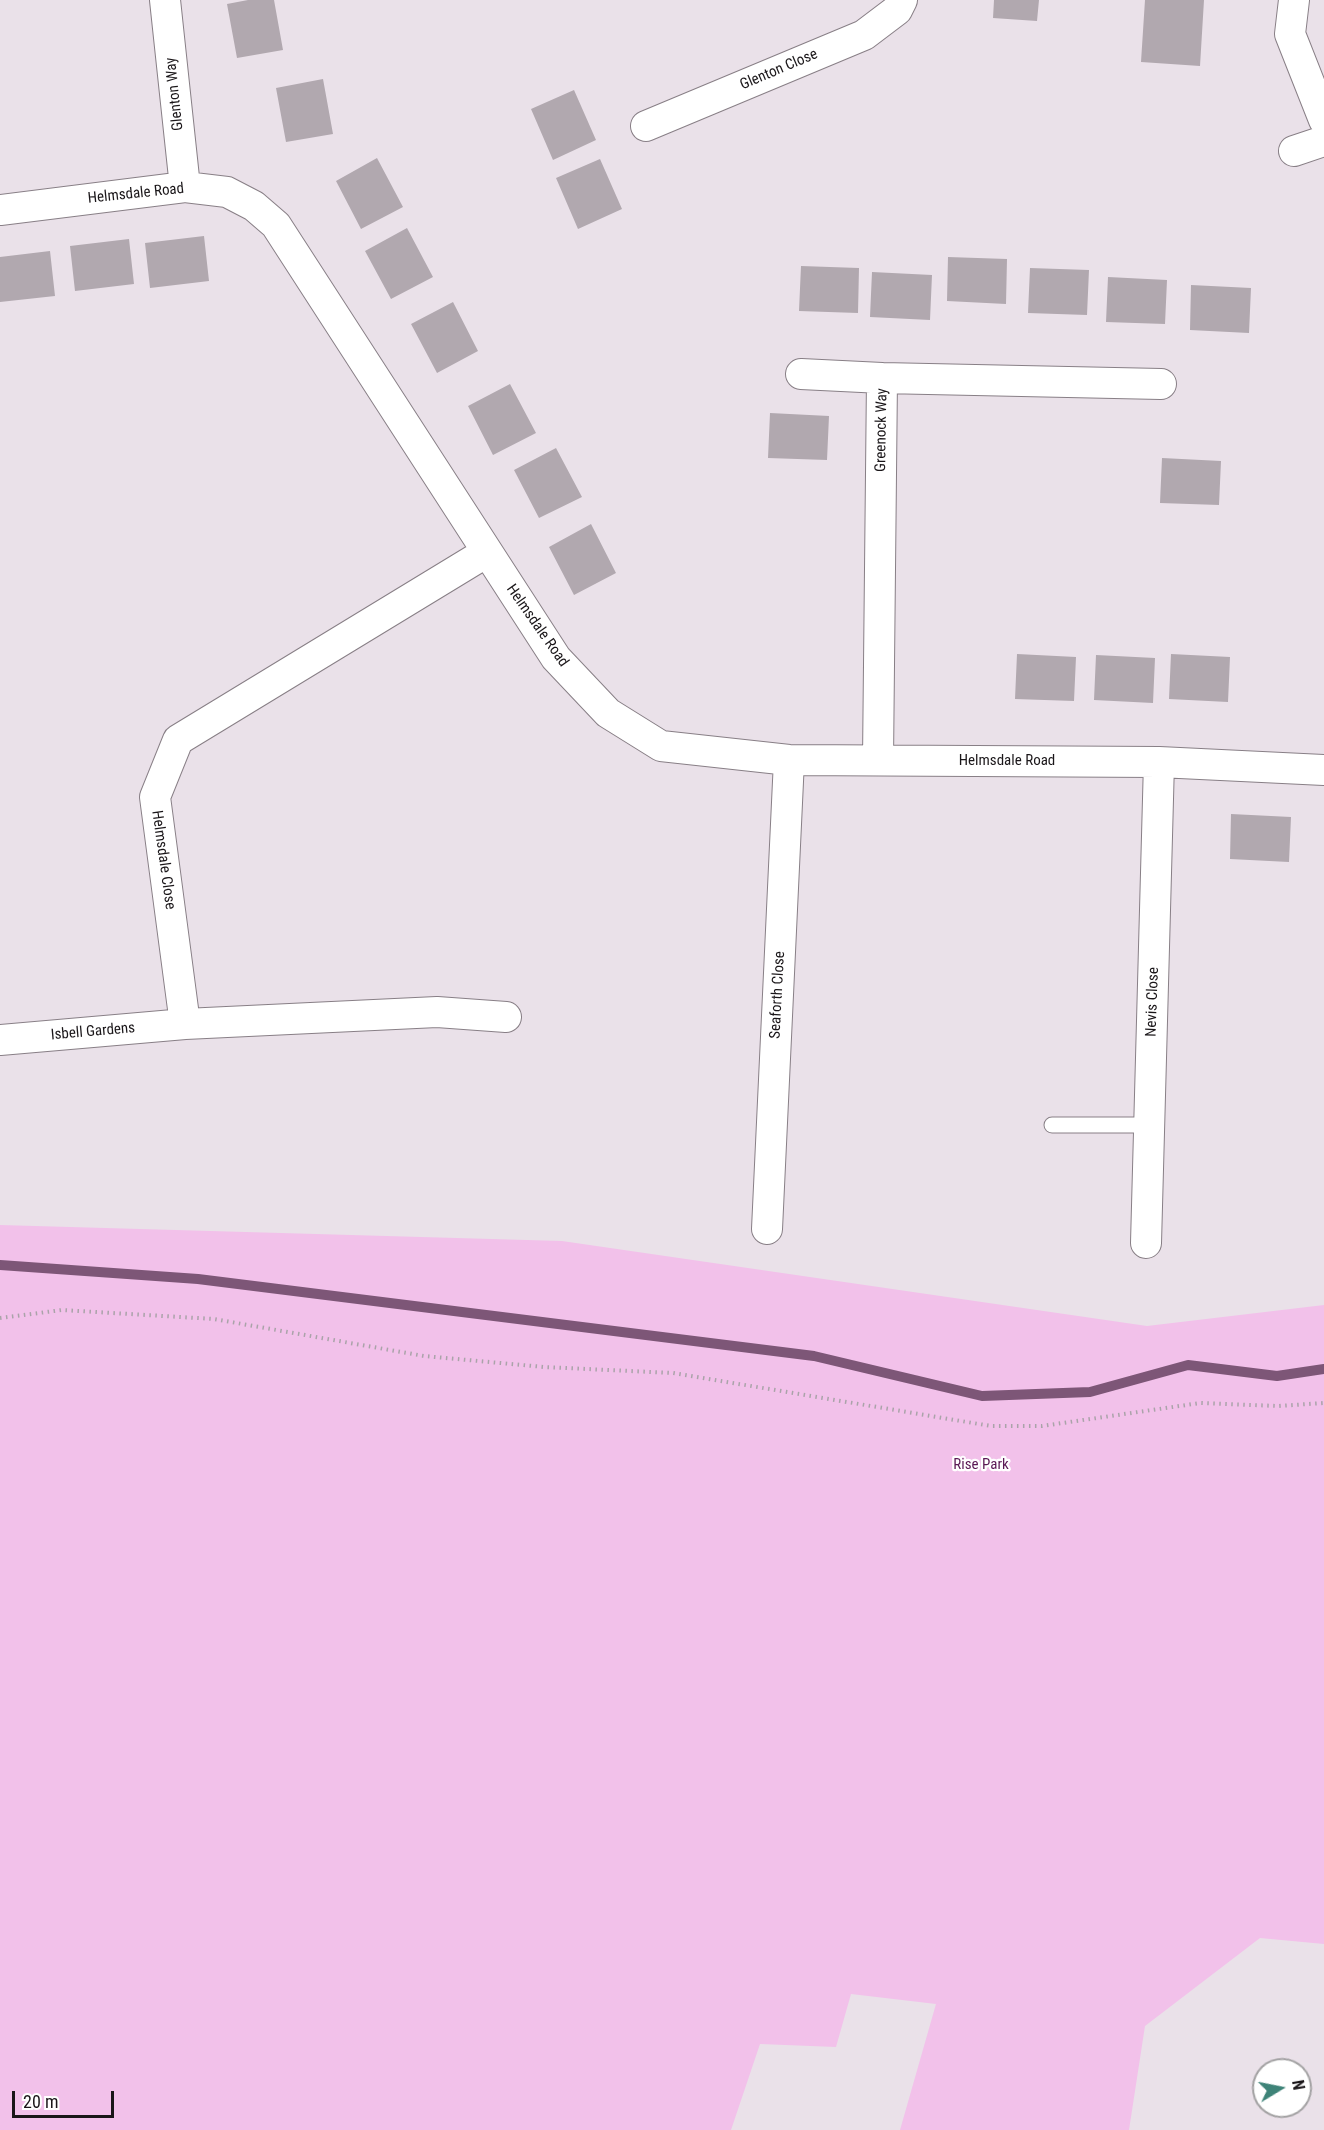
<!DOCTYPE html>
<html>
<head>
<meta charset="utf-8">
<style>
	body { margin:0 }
	#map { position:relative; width:1324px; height:2130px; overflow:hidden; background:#eae1e9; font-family:"Roboto Condensed",sans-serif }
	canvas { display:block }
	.north { position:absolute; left:1252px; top:2058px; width:60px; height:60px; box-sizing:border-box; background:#fff; border:2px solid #a3a2a3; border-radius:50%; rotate:80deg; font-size:16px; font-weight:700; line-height:24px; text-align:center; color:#1a1619 }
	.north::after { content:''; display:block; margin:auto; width:21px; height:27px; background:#3e8378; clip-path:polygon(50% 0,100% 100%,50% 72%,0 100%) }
	.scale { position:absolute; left:12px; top:2091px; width:102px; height:27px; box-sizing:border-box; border:3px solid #1a1619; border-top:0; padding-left:8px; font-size:18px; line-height:21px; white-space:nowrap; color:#1a1619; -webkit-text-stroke:4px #fff; paint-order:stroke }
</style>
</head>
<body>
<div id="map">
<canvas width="1324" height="2130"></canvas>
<div class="north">N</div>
<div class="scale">20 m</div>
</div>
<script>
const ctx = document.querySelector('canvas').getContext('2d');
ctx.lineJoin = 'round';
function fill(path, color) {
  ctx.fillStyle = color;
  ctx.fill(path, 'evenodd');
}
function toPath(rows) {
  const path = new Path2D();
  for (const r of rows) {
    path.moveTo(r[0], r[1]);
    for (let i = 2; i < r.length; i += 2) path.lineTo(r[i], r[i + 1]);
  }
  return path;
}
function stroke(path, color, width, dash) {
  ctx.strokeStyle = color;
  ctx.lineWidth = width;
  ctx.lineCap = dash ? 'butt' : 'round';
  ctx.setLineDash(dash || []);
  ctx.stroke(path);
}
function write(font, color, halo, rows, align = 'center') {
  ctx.font = font + ' "Roboto Condensed",sans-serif';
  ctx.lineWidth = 4.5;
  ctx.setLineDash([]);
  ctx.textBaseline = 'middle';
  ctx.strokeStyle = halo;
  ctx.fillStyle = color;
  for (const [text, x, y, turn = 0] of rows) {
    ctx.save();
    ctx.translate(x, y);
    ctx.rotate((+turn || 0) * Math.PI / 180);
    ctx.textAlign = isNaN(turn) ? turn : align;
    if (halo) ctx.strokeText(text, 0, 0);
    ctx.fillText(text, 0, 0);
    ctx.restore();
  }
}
fill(toPath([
	[0,1225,562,1241,1147,1326,1324,1305,1324,1944,1260,1938,1145,2026,1129,2130,900,2130,936,2004,851,1994,836,2047,760,2044,731,2130,0,2130]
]), '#f2c1ea');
stroke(toPath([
	[0,1265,198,1279,814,1356,982,1396,1090,1392,1188,1365,1277,1376,1324,1369]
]), '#7d5677', 10);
fill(toPath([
	[248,0,274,0,283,50,237,58,227,4],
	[994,0,1039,0,1037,21,993,18],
	[1145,0,1204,0,1200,66,1141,62],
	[323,79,333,134,286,142,276,88],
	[574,90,596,140,553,160,531,109],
	[377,158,403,207,361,229,336,181],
	[600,159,622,209,578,229,556,178],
	[407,228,433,277,391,299,365,251],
	[204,236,209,281,150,288,145,243],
	[129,239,134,284,75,291,70,246],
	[50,251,55,296,0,302,0,257],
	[948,257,1007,259,1006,304,947,301],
	[801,266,859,268,858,313,799,311],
	[1030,268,1089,270,1087,315,1028,313],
	[872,272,932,275,930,320,870,317],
	[1108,277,1167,280,1165,324,1106,322],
	[1191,285,1251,288,1249,333,1190,330],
	[453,302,478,351,437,373,411,324],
	[510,384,536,433,493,455,468,406],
	[770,413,829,416,827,460,768,458],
	[556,448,582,497,539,518,514,470],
	[1162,458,1221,461,1219,505,1160,503],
	[591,524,616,573,574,595,549,547],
	[1017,654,1076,657,1074,701,1015,699],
	[1171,654,1230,657,1228,702,1169,699],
	[1096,655,1155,658,1153,703,1094,700],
	[1231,814,1291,817,1289,862,1230,859]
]), '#b1a8af');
const lane = toPath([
	[1052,1125,1149,1125]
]);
const street = toPath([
	[165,0,185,187],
	[1294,0,1290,34,1324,120],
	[646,126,864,35,897,10,902,0],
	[1294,151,1324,141],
	[0,210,185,187,227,192,254,206,276,225,556,658,608,713,661,746,789,760,1159,762,1324,770],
	[801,374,882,378],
	[487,552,178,740,155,797,185,1024,437,1012,506,1017],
	[878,760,882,378,1161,384],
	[0,1040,185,1024],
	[767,1229,789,760],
	[1146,1243,1159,762]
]);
stroke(lane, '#887f86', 17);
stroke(street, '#887f86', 32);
stroke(toPath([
	[0,1318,62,1310,214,1319,424,1356,544,1367,673,1373,991,1426,1042,1426,1200,1403,1278,1406,1324,1403]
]), '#aaa3a9', 4, [1.5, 4.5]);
stroke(lane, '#fff', 15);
stroke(street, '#fff', 30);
write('15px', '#1a1619', '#fff', [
	["Glenton Close",779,70,-23],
	["Glenton Way",175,94,-96],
	["Helmsdale Road",136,194,-6],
	["Greenock Way",882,430,-89],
	["Helmsdale Road",537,626,55],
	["Helmsdale Road",1007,761],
	["Helmsdale Close",163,860,82],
	["Seaforth Close",778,995,-87],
	["Nevis Close",1153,1002,-88],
	["Isbell Gardens",93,1032,-5]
]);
write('15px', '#5a1854', '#fff', [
	["Rise Park",981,1465]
]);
</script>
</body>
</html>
